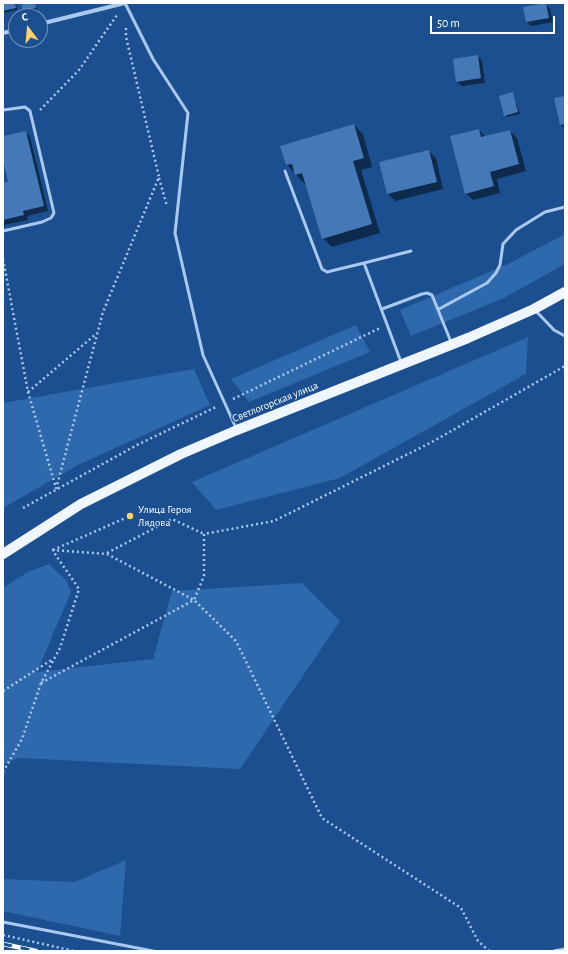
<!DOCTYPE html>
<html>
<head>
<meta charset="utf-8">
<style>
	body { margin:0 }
	#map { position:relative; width:568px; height:954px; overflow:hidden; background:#1b4f8f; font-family:"Alegreya Sans",sans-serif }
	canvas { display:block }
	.frame { position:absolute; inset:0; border:4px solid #fff; pointer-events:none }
	.north { position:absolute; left:8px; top:8px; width:40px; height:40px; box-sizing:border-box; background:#1b4f8f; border:1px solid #7695bc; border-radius:50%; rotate:344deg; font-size:11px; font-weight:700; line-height:16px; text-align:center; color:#fff }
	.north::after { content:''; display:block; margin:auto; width:14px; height:18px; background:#ffd166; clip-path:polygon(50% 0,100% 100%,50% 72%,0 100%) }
	.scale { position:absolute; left:430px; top:16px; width:125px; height:18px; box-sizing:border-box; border:2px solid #fff; border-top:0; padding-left:5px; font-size:12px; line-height:14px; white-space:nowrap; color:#fff; -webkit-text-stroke:3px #1b4f8f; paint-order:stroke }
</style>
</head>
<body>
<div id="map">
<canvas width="568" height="954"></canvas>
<div class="frame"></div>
<div class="north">С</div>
<div class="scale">50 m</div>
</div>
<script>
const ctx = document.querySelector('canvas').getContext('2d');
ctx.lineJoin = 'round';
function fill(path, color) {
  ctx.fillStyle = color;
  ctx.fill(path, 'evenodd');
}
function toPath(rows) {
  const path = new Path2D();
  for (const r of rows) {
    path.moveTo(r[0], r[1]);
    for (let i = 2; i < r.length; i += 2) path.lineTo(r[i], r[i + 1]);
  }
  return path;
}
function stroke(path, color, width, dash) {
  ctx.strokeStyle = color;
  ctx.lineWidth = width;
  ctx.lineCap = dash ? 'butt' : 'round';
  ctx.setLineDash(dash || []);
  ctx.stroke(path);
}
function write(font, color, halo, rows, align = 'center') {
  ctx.font = font + ' "Alegreya Sans",sans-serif';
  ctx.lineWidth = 3;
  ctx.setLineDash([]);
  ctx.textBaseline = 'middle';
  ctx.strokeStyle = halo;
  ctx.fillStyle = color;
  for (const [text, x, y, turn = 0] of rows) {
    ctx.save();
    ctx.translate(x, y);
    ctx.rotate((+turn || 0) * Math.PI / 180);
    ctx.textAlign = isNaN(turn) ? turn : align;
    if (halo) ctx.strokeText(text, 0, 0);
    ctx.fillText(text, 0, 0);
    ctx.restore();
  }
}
fill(toPath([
	[565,234,565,264,504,298,411,336,400,310,508,264],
	[356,325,370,352,249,402,231,379],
	[528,337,526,374,340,478,216,510,192,482],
	[194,369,210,405,78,465,3,508,3,403],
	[49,564,66,580,71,592,37,672,153,659,172,591,302,583,340,621,240,769,18,758,3,765,3,588,28,572],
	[126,860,120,936,3,911,3,879,75,882]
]), '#2e69ad');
fill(toPath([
	[3,3,16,3,17,10,3,13],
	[22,3,35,3,37,10,26,13],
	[546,4,550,9,553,22,531,26,527,22],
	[478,56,482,61,485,83,462,86,457,82],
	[513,93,520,114,507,117,505,115],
	[565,97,565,129,561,125,555,99],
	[354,125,363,134,372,167,361,170,380,233,332,247,323,238,307,183,305,184,287,165,281,146],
	[479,130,486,137,510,131,517,138,526,171,497,179,500,193,473,200,466,193],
	[26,132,30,137,48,211,27,216,28,220,3,225,3,184,9,183,3,155,3,137],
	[429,151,436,158,443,189,395,201,388,194]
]), '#0007');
fill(toPath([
	[3,3,15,3,16,8,3,11],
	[21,3,35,3,36,8,23,11],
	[546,3,549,18,526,22,523,7],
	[478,55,481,78,456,82,453,59],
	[513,92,518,112,504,116,499,96],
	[565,96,565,124,560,125,554,98],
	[354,124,364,158,353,161,372,224,322,239,302,173,295,175,292,164,286,165,280,146],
	[479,129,481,137,510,130,519,164,490,172,494,186,465,194,450,136],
	[26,131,44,206,23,211,24,215,3,220,3,183,8,182,3,159,3,136],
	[429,150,437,182,387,194,379,162]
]), '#4478b7');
stroke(toPath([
	[40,110,79,70,117,15],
	[159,178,167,206],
	[3,259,28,392,56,488],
	[28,392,96,334],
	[233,399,380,328],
	[56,489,103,312,159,177,126,37,126,28],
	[23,508,137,445,216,407],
	[52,550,107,554,194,600,236,641,322,818,461,908,478,941,489,951],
	[53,550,130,516],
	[107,553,172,519,204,534],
	[41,683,194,600,204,576,204,534,274,521,432,442,565,366],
	[3,691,53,659],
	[3,772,22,739,41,683,60,648,79,589,53,551],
	[3,935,74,951]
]), '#a9c9ee', 2.5, [2, 3]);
stroke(toPath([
	[125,3,153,59,188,113,175,233,203,355,236,428],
	[3,110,25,107,30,111,54,213,51,218,42,222,3,231],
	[285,171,322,269,327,272,364,263,401,362],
	[364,263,411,251],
	[382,309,422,294,427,293,432,295,451,342],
	[439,309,487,283,496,273,500,265,503,244,516,230,545,212,565,207],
	[535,310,554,330,565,336],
	[3,922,153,951],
	[554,951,565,949]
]), '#a9c9ee', 3);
stroke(toPath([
	[40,24,125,3],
	[3,33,16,30]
]), '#a9c9ee', 4);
stroke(toPath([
	[3,554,81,504,181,454,237,430,468,338,534,309,565,292]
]), '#f0f6ff', 10);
const rail = toPath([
	[3,944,36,951]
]);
stroke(rail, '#fff', 4.5);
stroke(rail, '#1b4f8f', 3, [9]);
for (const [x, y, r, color] of [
	[130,516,4,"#ffd166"]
]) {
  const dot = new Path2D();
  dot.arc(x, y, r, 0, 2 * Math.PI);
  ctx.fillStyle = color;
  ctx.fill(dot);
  stroke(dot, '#1b4f8f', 1.5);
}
write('11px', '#fff', '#1b4f8f', [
	["Светлогорская улица",275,402,-22]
]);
write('11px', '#fff', '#1b4f8f', [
	["Улица Героя",138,510],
	["Лядова",138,523]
], 'left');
</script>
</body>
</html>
